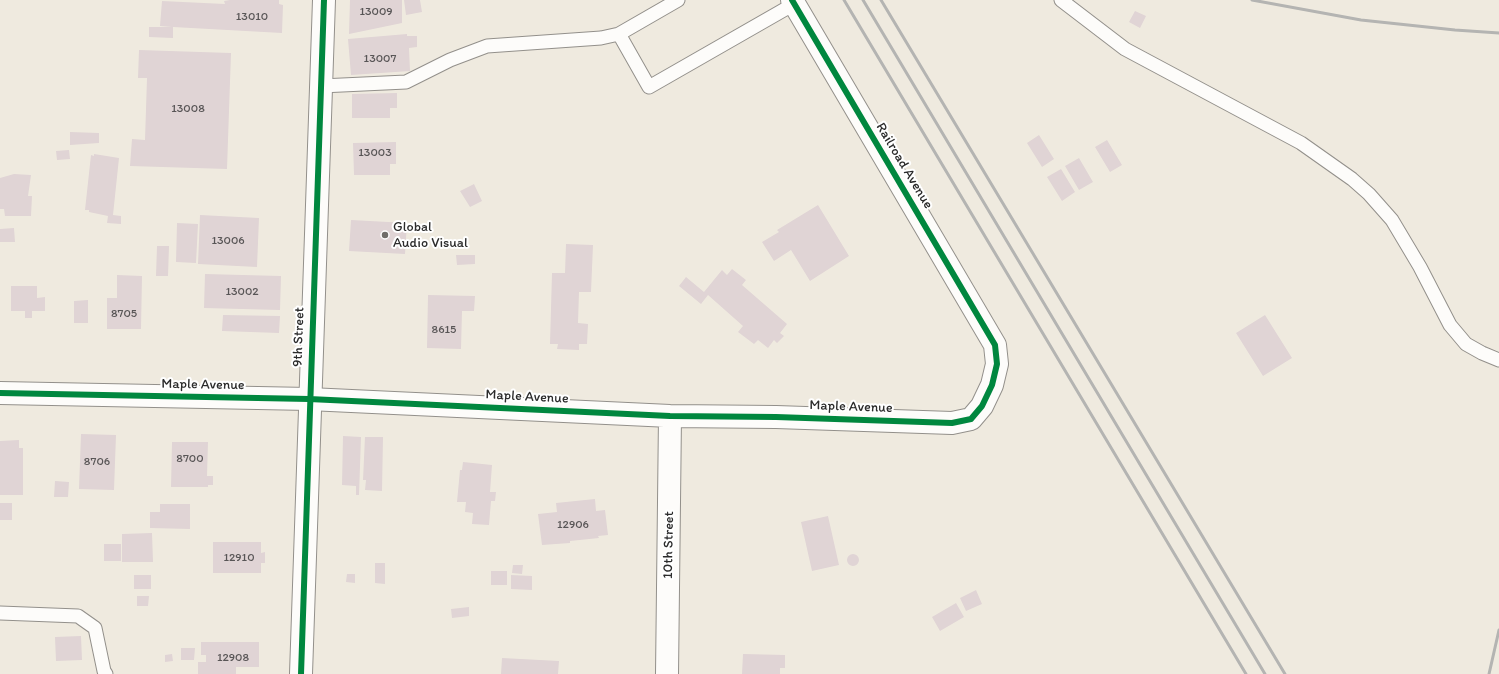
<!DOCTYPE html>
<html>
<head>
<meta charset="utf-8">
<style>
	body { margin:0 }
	canvas { display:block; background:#efeadf }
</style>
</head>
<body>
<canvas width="1499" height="674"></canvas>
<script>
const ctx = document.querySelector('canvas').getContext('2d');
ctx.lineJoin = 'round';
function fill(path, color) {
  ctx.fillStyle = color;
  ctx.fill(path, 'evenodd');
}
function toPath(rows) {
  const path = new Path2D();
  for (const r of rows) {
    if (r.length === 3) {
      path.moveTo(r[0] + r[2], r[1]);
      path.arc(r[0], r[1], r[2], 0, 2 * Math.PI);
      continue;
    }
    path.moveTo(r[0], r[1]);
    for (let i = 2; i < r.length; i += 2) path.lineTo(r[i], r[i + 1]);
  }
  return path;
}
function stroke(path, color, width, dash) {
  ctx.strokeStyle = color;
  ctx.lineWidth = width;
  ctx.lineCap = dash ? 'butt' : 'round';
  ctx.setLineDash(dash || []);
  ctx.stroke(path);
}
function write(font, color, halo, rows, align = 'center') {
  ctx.font = font + ' Itim,sans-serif';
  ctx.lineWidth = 4;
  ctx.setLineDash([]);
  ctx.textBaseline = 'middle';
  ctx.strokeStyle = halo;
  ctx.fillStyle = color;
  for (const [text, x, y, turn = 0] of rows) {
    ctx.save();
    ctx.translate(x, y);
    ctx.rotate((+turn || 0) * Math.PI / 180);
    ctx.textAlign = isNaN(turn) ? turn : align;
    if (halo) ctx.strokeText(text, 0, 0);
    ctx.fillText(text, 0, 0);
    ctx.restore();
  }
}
fill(toPath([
	[230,0,279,0,279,4,283,5,282,33,173,27,173,38,149,37,149,27,172,27,160,26,162,1,225,4,224,1],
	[350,0,402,0,402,23,349,34],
	[404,0,420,0,422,12,406,15],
	[1135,11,1146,16,1140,28,1129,22],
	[407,34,407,36,417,36,417,47,409,48,410,71,351,75,348,39],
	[139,50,231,53,227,169,130,166,132,139,145,140,147,78,138,78],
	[397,93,397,108,390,108,390,118,352,118,352,94],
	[70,132,99,133,99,143,70,145],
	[1039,135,1054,159,1042,167,1027,143],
	[1107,140,1122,165,1110,172,1095,147],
	[396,142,396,164,390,164,390,175,354,175,353,143],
	[69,150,70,159,57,160,56,151],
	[94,154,119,158,113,215,121,216,121,224,107,223,108,216,89,212,89,210,85,210,91,155,94,156],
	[1079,158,1093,182,1079,190,1065,166],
	[1061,169,1075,192,1062,201,1047,177],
	[14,174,31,175,28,196,32,196,31,216,5,216,4,209,0,209,0,178],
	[474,184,482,201,470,207,460,191],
	[818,205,849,256,810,281,791,250,774,261,762,242,779,232,777,230],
	[200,215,259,218,257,267,198,264],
	[351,220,407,223,405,254,349,251],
	[177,223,198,224,196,263,176,262],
	[14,228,15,242,0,242,0,229],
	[566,244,593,245,591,292,579,292,578,323,588,324,587,344,579,344,579,350,557,349,558,344,550,344,552,273,565,273],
	[157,246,169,246,168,276,156,276],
	[456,255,475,255,475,264,457,265],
	[732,269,746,280,742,285,787,324,780,333,784,336,777,343,774,340,768,348,758,340,754,344,738,332,743,326,708,295,701,304,679,286,686,277,704,292,722,270,727,275],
	[205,274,281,276,280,310,204,308],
	[117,275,142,276,141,329,107,329,107,298,117,298],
	[11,286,37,286,37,298,45,297,45,311,32,311,32,318,25,318,25,311,11,311],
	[428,295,475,296,474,311,462,311,461,349,427,348],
	[88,300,88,323,74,323,74,301],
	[223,315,280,316,279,333,222,331],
	[1265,315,1292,358,1263,376,1236,333],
	[81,434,116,435,114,490,79,489],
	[343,436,361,437,359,495,356,495,356,486,342,485],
	[365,437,383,437,382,491,365,490,366,480,363,480],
	[19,440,19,448,23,448,23,495,0,495,0,441],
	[172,442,208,442,207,476,213,476,213,485,208,485,208,487,171,487],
	[463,462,492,465,490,492,496,492,495,501,491,501,489,525,472,524,473,513,465,512,466,502,457,502,460,470,462,470],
	[55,481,69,482,68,497,54,497],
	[595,499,596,511,605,510,608,535,598,536,599,538,570,541,570,543,542,545,538,514,557,512,556,503],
	[0,503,12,503,12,520,0,520],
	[160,504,190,504,190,529,150,528,150,512,160,512],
	[828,516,839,565,812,571,801,522],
	[152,533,153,562,122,562,122,534],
	[213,542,261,542,261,553,265,552,265,563,261,563,261,573,213,573],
	[104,544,121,544,121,561,104,561],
	[853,560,6],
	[375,563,385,563,385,584,375,583],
	[513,565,523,565,522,574,512,573],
	[491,571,507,571,507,585,491,585],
	[347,574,355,574,355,583,346,582],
	[134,575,151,575,151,589,134,589],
	[511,575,532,576,532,590,511,589],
	[976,590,982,604,966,611,960,598],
	[137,596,149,596,148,606,137,606],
	[956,603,964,617,940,631,932,617],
	[469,607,469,616,452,618,451,609],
	[81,636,82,660,56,661,55,637],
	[201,642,259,642,259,667,236,667,236,674,198,674,198,662,206,662,206,655,201,655],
	[181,648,195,648,194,660,181,660],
	[172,654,173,661,165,662,165,655],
	[743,654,785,655,785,668,780,668,780,674,742,674],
	[502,658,559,661,558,674,501,674]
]), '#e0d4d5');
const service = toPath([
	[678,0,619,34,649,87,794,4],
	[1061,0,1125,49,1301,143,1352,179,1369,194,1392,220,1420,267,1450,325,1466,344,1482,353,1499,360],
	[321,86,406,82,450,60,487,46,601,38,619,34],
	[0,613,78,616,95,628,104,671,106,674]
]);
const minor = toPath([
	[0,393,309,399,670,416,776,417,952,423,971,419,982,406,992,385,997,364,995,345,792,0],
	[667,674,670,416]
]);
const secondary = toPath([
	[301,674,324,0]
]);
stroke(service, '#93908b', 15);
stroke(minor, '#93908b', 24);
stroke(secondary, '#93908b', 24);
stroke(service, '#fdfcfa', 13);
stroke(minor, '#fdfcfa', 22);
stroke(secondary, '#fdfcfa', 22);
stroke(toPath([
	[844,0,1246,674],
	[863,0,1265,674],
	[881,0,1285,674],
	[1252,0,1361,20,1455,30,1499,33],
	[1489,674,1499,630]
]), '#b4b4b2', 3);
stroke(toPath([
	[0,393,309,399,670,416,776,417,952,423,971,419,982,406,992,385,997,364,995,345,792,0],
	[301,674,324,0]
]), '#00873e', 6);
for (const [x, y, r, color] of [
	[385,235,4,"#706e6a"]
]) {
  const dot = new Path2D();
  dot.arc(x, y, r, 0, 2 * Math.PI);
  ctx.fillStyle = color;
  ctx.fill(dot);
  stroke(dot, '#fff', 1.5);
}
write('12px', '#585556', null, [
	["13009",376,12],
	["13010",252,17],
	["13007",380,59],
	["13008",188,109],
	["13003",375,153],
	["13006",228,241],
	["13002",242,292],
	["8705",124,314],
	["8615",444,330],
	["8700",190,459],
	["8706",97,462],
	["12906",573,525],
	["12910",239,558],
	["12908",233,658]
]);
write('14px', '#2b2b2b', '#fff', [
	["Railroad Avenue",904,166,59],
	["9th Street",299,337,-88],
	["Maple Avenue",203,385,1],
	["Maple Avenue",527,397,3],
	["Maple Avenue",851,407,2],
	["10th Street",669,545,-89]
]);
write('14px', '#2b2b2b', '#fff', [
	["Global",393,227],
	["Audio Visual",393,243]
], 'left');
</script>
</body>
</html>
